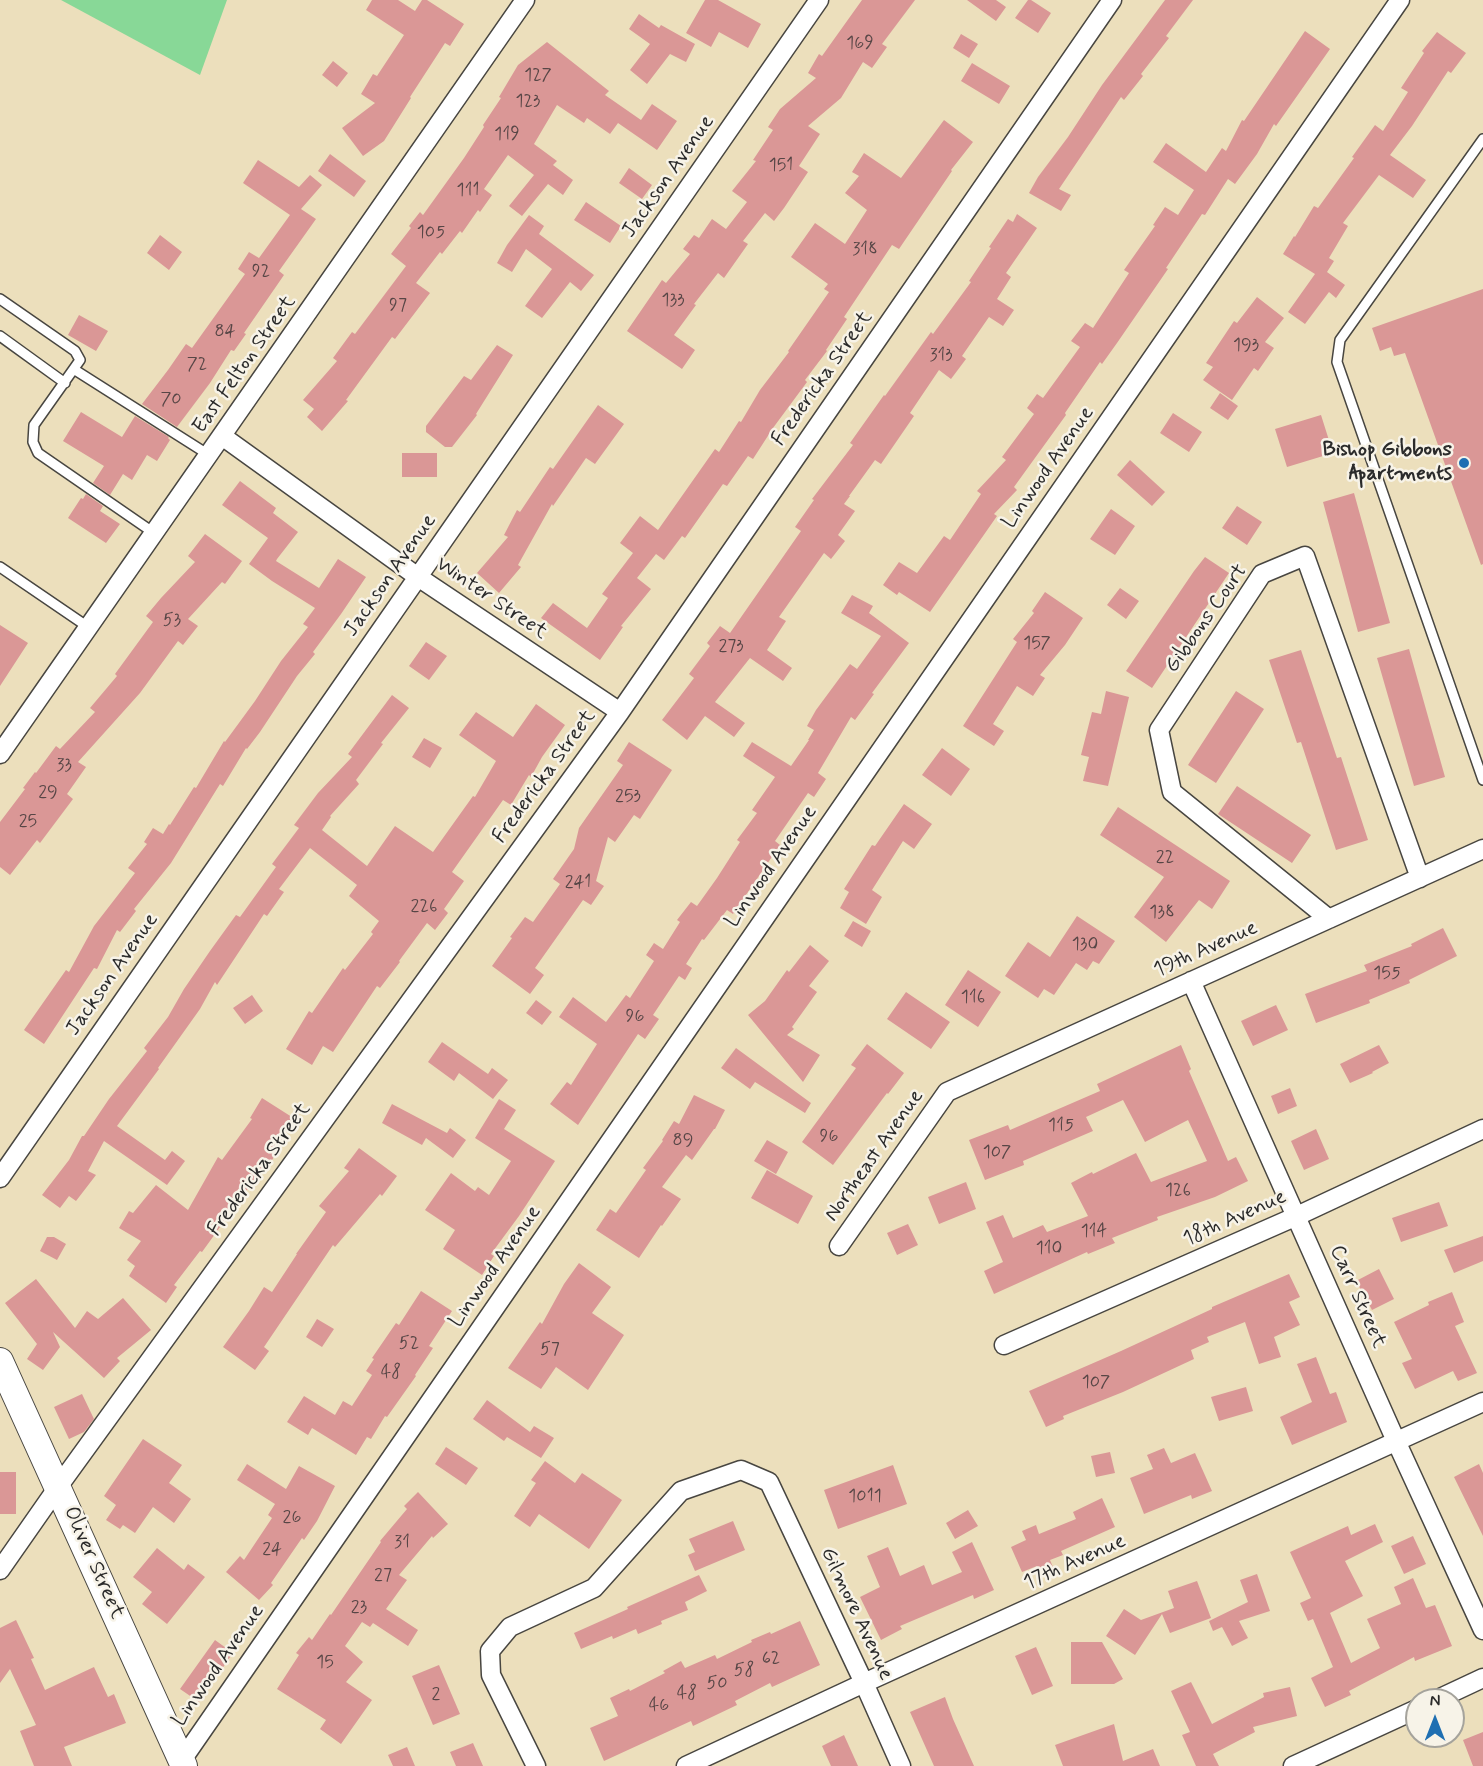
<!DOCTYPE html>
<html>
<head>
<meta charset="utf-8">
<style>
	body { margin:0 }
	#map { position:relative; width:1483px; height:1766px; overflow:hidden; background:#ecdfbc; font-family:Mynerve,sans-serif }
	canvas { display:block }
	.north { position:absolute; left:1405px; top:1688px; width:60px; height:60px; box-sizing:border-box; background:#f7f3e8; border:2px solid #a5a39c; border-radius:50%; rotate:0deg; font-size:16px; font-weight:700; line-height:24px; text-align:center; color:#2b2b2b }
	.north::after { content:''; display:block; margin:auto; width:21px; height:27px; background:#1f6fb2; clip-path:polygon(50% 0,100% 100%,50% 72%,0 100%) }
</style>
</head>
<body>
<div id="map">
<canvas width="1483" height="1766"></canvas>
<div class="north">N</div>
</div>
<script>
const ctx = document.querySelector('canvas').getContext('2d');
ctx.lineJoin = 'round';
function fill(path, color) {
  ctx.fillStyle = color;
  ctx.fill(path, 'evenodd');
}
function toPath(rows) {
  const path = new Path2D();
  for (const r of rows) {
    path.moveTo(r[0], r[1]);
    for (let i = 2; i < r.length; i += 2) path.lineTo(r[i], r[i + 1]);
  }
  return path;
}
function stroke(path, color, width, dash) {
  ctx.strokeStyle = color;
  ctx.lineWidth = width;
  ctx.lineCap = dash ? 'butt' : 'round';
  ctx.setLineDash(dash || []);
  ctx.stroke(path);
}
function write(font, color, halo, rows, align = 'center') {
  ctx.font = font + ' Mynerve,sans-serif';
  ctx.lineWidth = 5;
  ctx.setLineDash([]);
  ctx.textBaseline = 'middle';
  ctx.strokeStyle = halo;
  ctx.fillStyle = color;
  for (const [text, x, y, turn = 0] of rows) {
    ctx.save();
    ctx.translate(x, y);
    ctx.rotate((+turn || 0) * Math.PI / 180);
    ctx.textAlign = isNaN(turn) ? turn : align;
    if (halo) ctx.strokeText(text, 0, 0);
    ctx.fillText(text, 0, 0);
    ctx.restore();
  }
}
fill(toPath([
	[61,0,227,0,200,75]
]), '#88d897');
fill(toPath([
	[372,0,398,0,415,11,422,0,427,0,464,24,450,46,445,43,410,97,411,98,384,141,363,156,342,128,375,103,361,94,373,74,377,76,404,35,366,10],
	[705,0,718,0,761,24,748,48,719,32,711,47,686,33],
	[862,0,915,0,882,44,887,47,872,68,863,62,841,98,808,126,820,134,799,166,808,172,784,208,774,221,765,213,743,241,748,244,724,278,718,273,694,304,696,305,674,335,695,350,682,369,627,331,662,280,666,283,690,254,683,249,694,235,699,238,712,219,726,229,747,202,732,191,756,161,753,160,773,130,768,127,780,109,816,78,808,73,819,54,822,56],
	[967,0,996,0,1006,7,996,21],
	[1028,0,1031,0,1051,13,1038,33,1015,18],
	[1165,0,1193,0,1166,36,1169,38,1141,74,1143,76,1124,100,1121,97,1059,189,1071,195,1061,211,1029,193,1038,177,1068,137,1102,85],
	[639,14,659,28,661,25,695,44,686,62,670,54,647,84,630,70,650,44,629,29],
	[1305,31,1330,49,1276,126,1274,124,1257,154,1235,184,1228,179,1205,215,1202,214,1166,268,1168,269,1117,343,1102,364,1100,362,1065,413,1066,415,1014,487,1017,490,994,514,997,516,930,612,899,592,897,595,883,585,899,562,917,573,944,536,950,540,981,494,977,491,1006,460,1002,457,1034,414,1027,408,1037,394,1043,398,1080,347,1071,341,1085,323,1093,328,1129,273,1124,270,1155,226,1153,225,1165,207,1178,215,1194,190,1153,162,1166,143,1206,172,1222,148,1226,151,1242,120,1244,121],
	[1437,32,1466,53,1451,73,1448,71,1412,126,1390,155,1426,180,1413,198,1379,175,1343,223,1348,226,1329,258,1334,261,1327,272,1345,285,1336,298,1329,292,1305,324,1288,312,1315,274,1283,254,1294,236,1295,237,1314,206,1318,208,1354,158,1352,157,1375,125,1383,131,1408,92,1401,88,1424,53,1422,51],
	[961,34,978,44,969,58,953,48],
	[547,42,609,91,605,95,641,120,652,104,677,121,657,150,618,123,610,134,587,118,584,123,557,105,534,144,557,161,553,165,573,180,563,195,548,184,522,216,509,206,534,175,508,155,484,189,492,195,480,212,478,210,462,233,460,231,442,254,440,252,416,283,430,293,395,339,392,337,346,400,348,401,322,431,307,417,314,409,303,400,337,361,333,358,352,332,355,334,406,266,391,254,411,228,409,226,420,212,423,215,464,158,484,127,483,125,501,98,499,97,518,65],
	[333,61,348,73,337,87,322,75],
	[972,63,1010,86,999,104,961,81],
	[944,120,973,142,951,170,952,171,899,249,892,245,844,317,847,319,826,350,827,351,805,380,807,382,773,428,753,459,748,456,727,486,723,484,685,538,682,536,664,560,656,554,637,578,651,589,621,626,623,627,600,660,541,618,553,603,587,628,608,598,602,594,633,553,620,543,640,516,658,530,715,449,719,452,739,421,741,422,760,390,789,352,788,351,829,292,824,289,828,284,791,257,815,223,845,244,867,210,845,193,859,176,852,172,864,153,901,178],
	[330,154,366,181,354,197,318,171],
	[258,160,299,187,310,175,322,185,301,209,316,219,279,271,284,275,244,333,246,334,234,351,231,350,210,383,177,427,142,404,168,370,186,344,192,348,245,274,238,269,249,252,259,258,290,215,243,183],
	[629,168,652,185,642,199,619,183],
	[586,202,621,226,610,243,574,220],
	[1017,214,1037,228,1006,273,1011,277,997,299,1014,310,1003,326,989,317,962,356,966,359,951,379,939,370,910,413,914,416,881,464,875,460,849,496,850,496,844,504,855,511,838,535,845,541,831,559,824,553,779,617,786,621,767,650,792,668,783,681,750,658,715,702,745,723,734,737,705,716,687,740,662,720,694,678,689,674,710,646,707,643,720,626,730,633,801,531,795,527,814,500,812,499,853,445,850,443,884,395,885,396,931,332,933,334,971,282,969,281,991,248,989,247,1008,219,1013,222],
	[529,215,544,226,539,234,594,275,581,291,570,282,542,318,525,306,552,269,526,249,512,272,497,263,507,245],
	[160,235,182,252,169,270,147,253],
	[1483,289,1483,564,1481,565,1405,353,1394,356,1391,347,1380,351,1372,328],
	[1257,297,1284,318,1265,342,1274,348,1258,371,1254,368,1232,400,1203,380,1213,367,1206,363,1234,321,1237,323],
	[79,315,108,331,96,351,68,335],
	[497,345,513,355,476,414,477,415,452,447,445,447,426,432,426,426,464,376,471,380],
	[1220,393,1238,406,1228,420,1210,408],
	[598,405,624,424,595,464,586,458,553,506,552,504,518,565,521,567,499,593,477,573,508,537,504,535,517,510,520,512,550,467,553,469],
	[81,412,122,437,135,416,169,437,168,438,170,440,157,461,147,455,132,480,123,474,110,495,93,483,104,466,63,441],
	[1173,413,1202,432,1189,452,1160,433],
	[1321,415,1333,453,1287,467,1275,429],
	[402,453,437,453,437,477,402,477],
	[1130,460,1165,492,1152,506,1117,475],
	[240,481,276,508,273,513,298,532,277,559,276,561,319,588,338,559,366,577,341,614,313,652,315,654,297,676,260,732,247,749,246,748,223,786,220,784,171,863,134,909,136,911,120,932,117,930,97,969,94,968,44,1044,24,1030,66,970,69,972,94,926,135,873,128,868,147,844,144,842,153,828,163,834,169,824,170,825,194,787,196,788,224,741,225,742,255,701,281,661,308,627,303,624,315,608,272,581,249,564,268,538,222,505],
	[1354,493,1390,623,1358,632,1323,502],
	[86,494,103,506,100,511,120,524,106,543,68,518,81,498,83,499],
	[1237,506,1262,522,1247,545,1222,528],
	[1111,509,1135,526,1115,555,1090,539],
	[205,534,242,561,225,584,222,582,188,619,198,626,183,645,178,641,140,693,78,762,86,767,67,794,73,799,40,843,37,840,10,875,0,867,0,822,25,789,23,788,35,772,36,773,56,746,60,749,95,712,90,708,117,676,115,674,153,622,146,616,161,598,195,562,188,556],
	[1205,557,1229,573,1152,688,1126,671,1194,571],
	[1120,588,1139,601,1126,619,1107,605],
	[1045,592,1083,618,1065,645,1040,675,1045,678,1033,696,1017,686,993,724,1004,731,994,746,963,726,1017,642,1013,639,1034,613,1032,611],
	[852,595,873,606,869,613,909,643,872,693,874,694,855,720,851,717,818,773,826,779,814,797,808,793,775,841,780,845,733,914,727,910,704,940,702,939,686,964,692,968,685,980,679,976,653,1015,659,1019,645,1039,638,1034,578,1125,550,1104,567,1082,571,1085,597,1044,559,1017,573,997,606,1022,626,995,630,998,654,961,646,955,654,943,663,949,680,922,677,920,691,902,697,906,717,878,740,842,737,840,757,813,752,810,775,777,743,756,752,742,791,766,809,740,808,740,814,730,807,726,816,710,850,664,857,669,881,636,841,613],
	[0,625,28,643,0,686],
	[426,642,447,656,429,680,409,666],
	[1409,649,1445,777,1414,786,1377,658],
	[1301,650,1337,758,1341,757,1368,840,1336,850,1301,742,1297,743,1269,660],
	[1106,691,1129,697,1108,786,1083,781,1089,757,1081,755,1092,712,1101,714],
	[1236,691,1264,709,1216,783,1188,765],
	[392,695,409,708,381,743,383,744,356,780,359,784,330,816,331,817,322,830,367,866,395,826,433,852,473,796,475,797,496,761,459,735,476,712,513,737,536,704,565,725,542,757,531,777,529,775,511,805,503,800,452,872,464,881,444,909,448,913,435,930,427,923,399,961,400,962,380,988,377,986,333,1052,323,1046,312,1065,286,1049,309,1011,312,1013,343,968,345,970,373,934,371,932,379,921,349,896,357,885,310,848,279,889,284,892,267,916,264,914,217,985,215,982,200,1009,158,1068,159,1069,117,1126,165,1160,172,1151,185,1161,167,1185,104,1141,88,1171,96,1175,76,1201,69,1196,60,1208,42,1195,69,1160,82,1136,84,1136,109,1099,147,1051,144,1048,168,1017,184,989,210,951,236,915,240,917,276,867,272,864,299,828,294,825,318,793,352,757,348,754],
	[424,738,442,748,430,768,412,757],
	[629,742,672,770,640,819,634,815,615,842,608,837,596,881,604,886,591,905,583,900,535,968,544,975,530,994,492,966,512,938,510,937,525,917,533,922,560,884,553,879,574,849,579,828,623,765,617,761],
	[942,748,970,769,951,796,922,775],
	[1237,786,1311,835,1292,863,1218,814],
	[904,804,932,824,914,849,903,841,872,890,882,897,866,924,840,908,849,892,844,889,872,845,875,846],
	[1118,807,1230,881,1212,909,1199,900,1166,942,1134,917,1164,877,1100,835],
	[1077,916,1115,941,1099,964,1093,961,1087,970,1076,963,1054,995,1044,989,1038,998,1005,976,1028,942,1050,957],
	[853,921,871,931,862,947,844,936],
	[1443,928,1457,956,1409,980,1410,983,1369,1000,1370,1003,1316,1023,1305,994,1367,971,1364,965,1412,946,1411,944],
	[810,945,829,961,809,986,817,992,792,1027,794,1029,787,1035,820,1055,803,1082,748,1015,765,1001,787,970,789,972],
	[968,970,1001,992,978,1027,945,1005],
	[906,992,950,1022,931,1049,887,1019],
	[252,995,263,1011,245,1024,233,1008],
	[536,1000,552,1012,542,1025,526,1013],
	[1276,1005,1288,1030,1253,1046,1241,1021],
	[442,1042,488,1074,492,1068,508,1080,493,1099,459,1073,454,1081,428,1062],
	[867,1044,904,1073,888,1094,887,1093,833,1165,802,1142,856,1068,851,1065],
	[1181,1045,1191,1069,1189,1071,1228,1161,1236,1157,1248,1181,1215,1197,1157,1217,1158,1220,1112,1238,1115,1243,1088,1254,1087,1252,994,1294,984,1271,1003,1262,986,1222,1003,1215,1013,1238,1043,1225,1047,1232,1088,1216,1071,1183,1092,1172,1093,1174,1136,1153,1151,1182,1207,1161,1188,1120,1145,1142,1123,1100,1086,1117,1093,1131,1023,1161,1024,1165,985,1180,969,1140,1008,1125,1010,1130,1100,1091,1097,1084],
	[1379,1045,1389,1063,1372,1072,1373,1073,1350,1083,1340,1064],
	[736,1048,811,1103,805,1113,755,1082,750,1089,721,1068],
	[1290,1088,1297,1106,1278,1114,1271,1096],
	[694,1095,725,1110,715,1129,714,1129,692,1160,686,1155,662,1187,681,1199,662,1226,661,1225,639,1258,596,1230,610,1209,616,1213,646,1170,643,1168,663,1141,662,1140,674,1121,679,1124],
	[262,1098,295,1119,276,1149,278,1151,266,1169,263,1167,242,1197,238,1195,223,1223,202,1252,200,1251,174,1285,177,1287,166,1303,129,1276,135,1266,127,1260,141,1241,119,1228,129,1211,133,1213,156,1185,188,1210,218,1157,222,1160,252,1119,250,1118],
	[499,1099,516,1110,504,1129,555,1161,519,1216,491,1254,494,1256,482,1275,443,1249,455,1230,425,1210,451,1173,475,1191,478,1187,489,1195,511,1161,475,1138],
	[392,1104,447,1133,450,1128,466,1140,453,1158,426,1138,422,1145,382,1123],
	[1316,1129,1329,1159,1304,1170,1291,1141],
	[767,1140,788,1152,776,1174,754,1161],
	[359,1148,397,1176,382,1196,380,1194,335,1247,333,1245,264,1347,269,1351,255,1370,223,1347,249,1311,264,1287,272,1292,297,1254,296,1254,326,1212,319,1206,349,1171,344,1168],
	[767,1170,813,1196,798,1224,751,1198],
	[966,1182,976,1209,939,1224,928,1197],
	[1439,1202,1448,1226,1401,1242,1392,1218],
	[908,1224,918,1245,897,1255,887,1233],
	[1483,1236,1483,1261,1454,1273,1444,1250],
	[47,1237,54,1237,66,1244,57,1260,40,1251],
	[579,1263,611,1287,592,1313,624,1335,588,1390,556,1367,541,1389,508,1368,540,1322,542,1324,564,1284],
	[1379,1269,1394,1299,1372,1310,1356,1281],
	[1289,1274,1300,1297,1289,1302,1300,1325,1274,1337,1281,1357,1259,1364,1245,1322,1207,1337,1209,1342,1191,1350,1194,1359,1123,1392,1063,1416,1064,1419,1046,1427,1029,1391,1121,1351,1212,1309,1212,1307],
	[36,1279,75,1328,87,1311,98,1319,123,1298,151,1330,117,1358,120,1361,104,1378,53,1332,60,1347,43,1370,27,1359,37,1344,5,1303],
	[421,1291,452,1311,429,1346,433,1348,415,1375,416,1376,387,1417,385,1416,371,1439,367,1437,356,1455,312,1428,308,1435,287,1422,304,1396,335,1415,343,1401,352,1406,372,1375,366,1371,374,1359,372,1358,396,1323,399,1325],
	[1452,1292,1464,1322,1455,1326,1477,1373,1458,1381,1453,1371,1415,1389,1402,1363,1412,1359,1394,1322,1429,1305,1428,1302],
	[317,1319,334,1329,322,1347,306,1337],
	[1316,1357,1330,1394,1336,1392,1347,1422,1292,1445,1280,1417,1312,1402,1297,1364],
	[1246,1387,1253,1411,1219,1421,1211,1397],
	[82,1394,94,1419,84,1432,69,1439,54,1407],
	[487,1400,530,1432,534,1426,554,1438,541,1458,507,1437,504,1441,473,1419],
	[143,1439,182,1465,169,1483,191,1499,174,1523,153,1507,135,1533,123,1525,120,1529,106,1520,116,1505,104,1496],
	[446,1447,478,1468,466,1485,435,1464],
	[1164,1448,1171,1463,1195,1453,1212,1491,1192,1499,1191,1495,1144,1514,1130,1478,1153,1469,1147,1455],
	[1110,1452,1115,1473,1096,1477,1091,1456],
	[545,1461,575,1483,582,1473,622,1500,589,1549,539,1514,530,1527,514,1516,536,1483,531,1480],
	[247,1464,286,1489,299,1466,335,1486,317,1521,304,1540,302,1538,271,1583,273,1585,259,1600,226,1572,240,1556,244,1560,272,1518,268,1515,275,1504,237,1480],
	[1479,1464,1483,1473,1483,1536,1454,1477],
	[893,1465,907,1504,838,1529,824,1490],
	[0,1472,16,1472,16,1514,0,1514],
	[418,1492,448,1524,433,1538,432,1536,399,1575,407,1580,386,1609,418,1630,408,1646,373,1623,370,1627,362,1622,345,1646,363,1662,346,1682,372,1700,341,1744,320,1729,326,1720,277,1689,299,1655,296,1653,309,1637,312,1640,330,1614,331,1615,381,1542,380,1541,407,1509,404,1506],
	[1102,1498,1115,1527,1061,1551,1063,1555,1050,1560,1053,1567,1041,1573,1037,1566,1022,1572,1011,1547,1026,1540,1022,1531,1036,1525,1039,1534,1076,1519,1073,1512],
	[968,1510,978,1526,955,1539,946,1523],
	[733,1521,745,1550,695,1571,688,1555,695,1552,689,1539],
	[1375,1524,1383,1542,1345,1561,1363,1596,1330,1613,1351,1663,1380,1648,1367,1619,1401,1604,1394,1587,1413,1578,1426,1608,1435,1605,1452,1646,1415,1661,1414,1657,1349,1691,1351,1695,1325,1707,1311,1678,1333,1667,1313,1619,1308,1621,1300,1603,1311,1598,1290,1552,1348,1526,1351,1535],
	[1413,1536,1426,1564,1404,1574,1391,1546],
	[972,1542,994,1590,974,1599,973,1595,900,1626,902,1629,881,1640,860,1597,880,1587,867,1556,888,1547,900,1576,924,1565,932,1585,962,1572,952,1552],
	[157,1548,184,1570,188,1564,205,1577,167,1624,142,1604,152,1592,133,1577],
	[1257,1574,1270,1611,1239,1621,1248,1638,1232,1646,1222,1627,1213,1631,1209,1621,1248,1602,1240,1580],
	[699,1575,707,1591,685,1602,688,1610,661,1621,662,1624,638,1634,636,1629,613,1639,612,1636,581,1649,574,1633,628,1609,627,1607],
	[1197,1581,1211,1618,1170,1633,1162,1614,1135,1655,1106,1636,1124,1609,1141,1620,1174,1608,1168,1591],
	[16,1620,34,1658,31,1659,45,1690,94,1667,108,1697,114,1694,126,1723,64,1747,72,1766,34,1766,20,1731,36,1725,10,1669,0,1683,0,1628],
	[800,1621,820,1665,772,1687,770,1683,735,1701,737,1705,693,1726,691,1721,604,1761,590,1728,618,1716,610,1698,629,1689,630,1691,665,1673,663,1671,681,1661,685,1668,715,1655,717,1659,752,1642,751,1640,770,1632,771,1634],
	[215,1640,233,1653,199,1702,180,1689],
	[1071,1642,1102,1642,1123,1679,1114,1684,1071,1684],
	[1036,1647,1053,1686,1032,1695,1015,1656],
	[439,1665,460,1714,433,1725,412,1676],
	[1191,1682,1212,1724,1264,1697,1263,1693,1290,1687,1297,1716,1253,1727,1255,1732,1213,1754,1219,1766,1196,1766,1182,1735,1190,1732,1171,1691],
	[945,1697,953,1719,974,1766,934,1766,910,1712],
	[1114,1724,1123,1761,1153,1749,1160,1766,1063,1766,1055,1745],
	[1483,1732,1483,1766,1473,1766,1463,1740],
	[844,1735,858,1766,831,1766,822,1746],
	[473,1743,483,1766,456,1766,450,1752],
	[407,1747,415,1766,393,1766,388,1755]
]), '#da9796');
const lane = toPath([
	[1483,139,1340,340,1337,362,1483,780],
	[0,299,75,351,80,360,34,425,33,442,38,453,154,533],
	[0,336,65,383],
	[75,370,209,455],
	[0,567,88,627]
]);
const street = toPath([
	[222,436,418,577,620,712],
	[0,754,525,0],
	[1329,919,1172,792,1159,730,1262,574,1305,556,1420,878],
	[1191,981,1396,1441,1483,1630],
	[0,1178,819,0],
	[839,1246,947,1092,1483,849],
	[1004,1345,1297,1216,1483,1129],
	[0,1570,58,1487,620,712,1112,0],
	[1436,1700,1483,1678],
	[182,1760,1400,0],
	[536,1766,491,1675,490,1651,510,1627,594,1588,681,1491,741,1470,769,1482,864,1683,901,1766],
	[686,1766,864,1683,1483,1402],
	[1293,1766,1417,1709]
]);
const secondary = toPath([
	[0,1361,184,1766]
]);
stroke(lane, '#484641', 12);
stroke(street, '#484641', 21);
stroke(secondary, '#484641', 28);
stroke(lane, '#fff', 9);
stroke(street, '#fff', 18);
stroke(secondary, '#fff', 26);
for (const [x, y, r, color] of [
	[1464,463,6,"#1f6fb2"]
]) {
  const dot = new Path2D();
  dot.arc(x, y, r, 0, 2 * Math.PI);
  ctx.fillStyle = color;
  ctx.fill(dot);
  stroke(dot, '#f7f3e8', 2);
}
write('18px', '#574646', null, [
	["169",860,44],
	["127",538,76],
	["123",528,102],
	["119",507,135],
	["151",781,166],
	["111",468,191],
	["105",431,233],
	["318",865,250],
	["92",261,272],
	["133",673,301],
	["97",398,306],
	["84",225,332],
	["193",1246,346],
	["313",941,356],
	["72",197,365],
	["70",171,400],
	["53",172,621],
	["157",1037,644],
	["273",731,647],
	["33",64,766],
	["29",48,793],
	["253",628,797],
	["25",28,822],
	["22",1165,858],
	["241",578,883],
	["226",424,907],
	["138",1162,913],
	["130",1085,945],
	["155",1387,974],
	["116",973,998],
	["96",635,1017],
	["115",1061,1126],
	["96",829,1137],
	["89",683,1141],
	["107",997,1153],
	["126",1178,1191],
	["114",1094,1232],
	["110",1049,1249],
	["52",409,1344],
	["57",550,1350],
	["48",391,1373],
	["107",1096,1383],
	["1011",865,1497],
	["26",292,1518],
	["31",402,1543],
	["24",272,1550],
	["27",383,1576],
	["23",359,1608],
	["62",771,1659],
	["15",325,1663],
	["58",744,1671],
	["50",717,1684],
	["48",687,1694],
	["2",436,1695],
	["46",659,1706]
]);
write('21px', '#2b2b2b', '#f7f3e8', [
	["Jackson Avenue",669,177,-55],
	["East Felton Street",245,365,-55],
	["Fredericka Street",823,379,-55],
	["Linwood Avenue",1049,468,-55],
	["Jackson Avenue",391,576,-55],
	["Winter Street",491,599,34],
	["Gibbons Court",1207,619,-55],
	["Fredericka Street",545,777,-54],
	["Linwood Avenue",772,867,-55],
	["19th Avenue",1206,950,-24],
	["Jackson Avenue",113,975,-55],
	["Northeast Avenue",875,1156,-55],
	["Fredericka Street",260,1170,-54],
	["18th Avenue",1235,1219,-24],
	["Linwood Avenue",496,1267,-55],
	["Carr Street",1357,1297,66],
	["Oliver Street",93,1563,66],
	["17th Avenue",1075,1563,-24],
	["Gilmore Avenue",856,1614,65],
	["Linwood Avenue",219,1666,-55]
]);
write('bold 21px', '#2b2b2b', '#f7f3e8', [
	["Bishop Gibbons",1452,451],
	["Apartments",1452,475]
], 'right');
</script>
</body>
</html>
